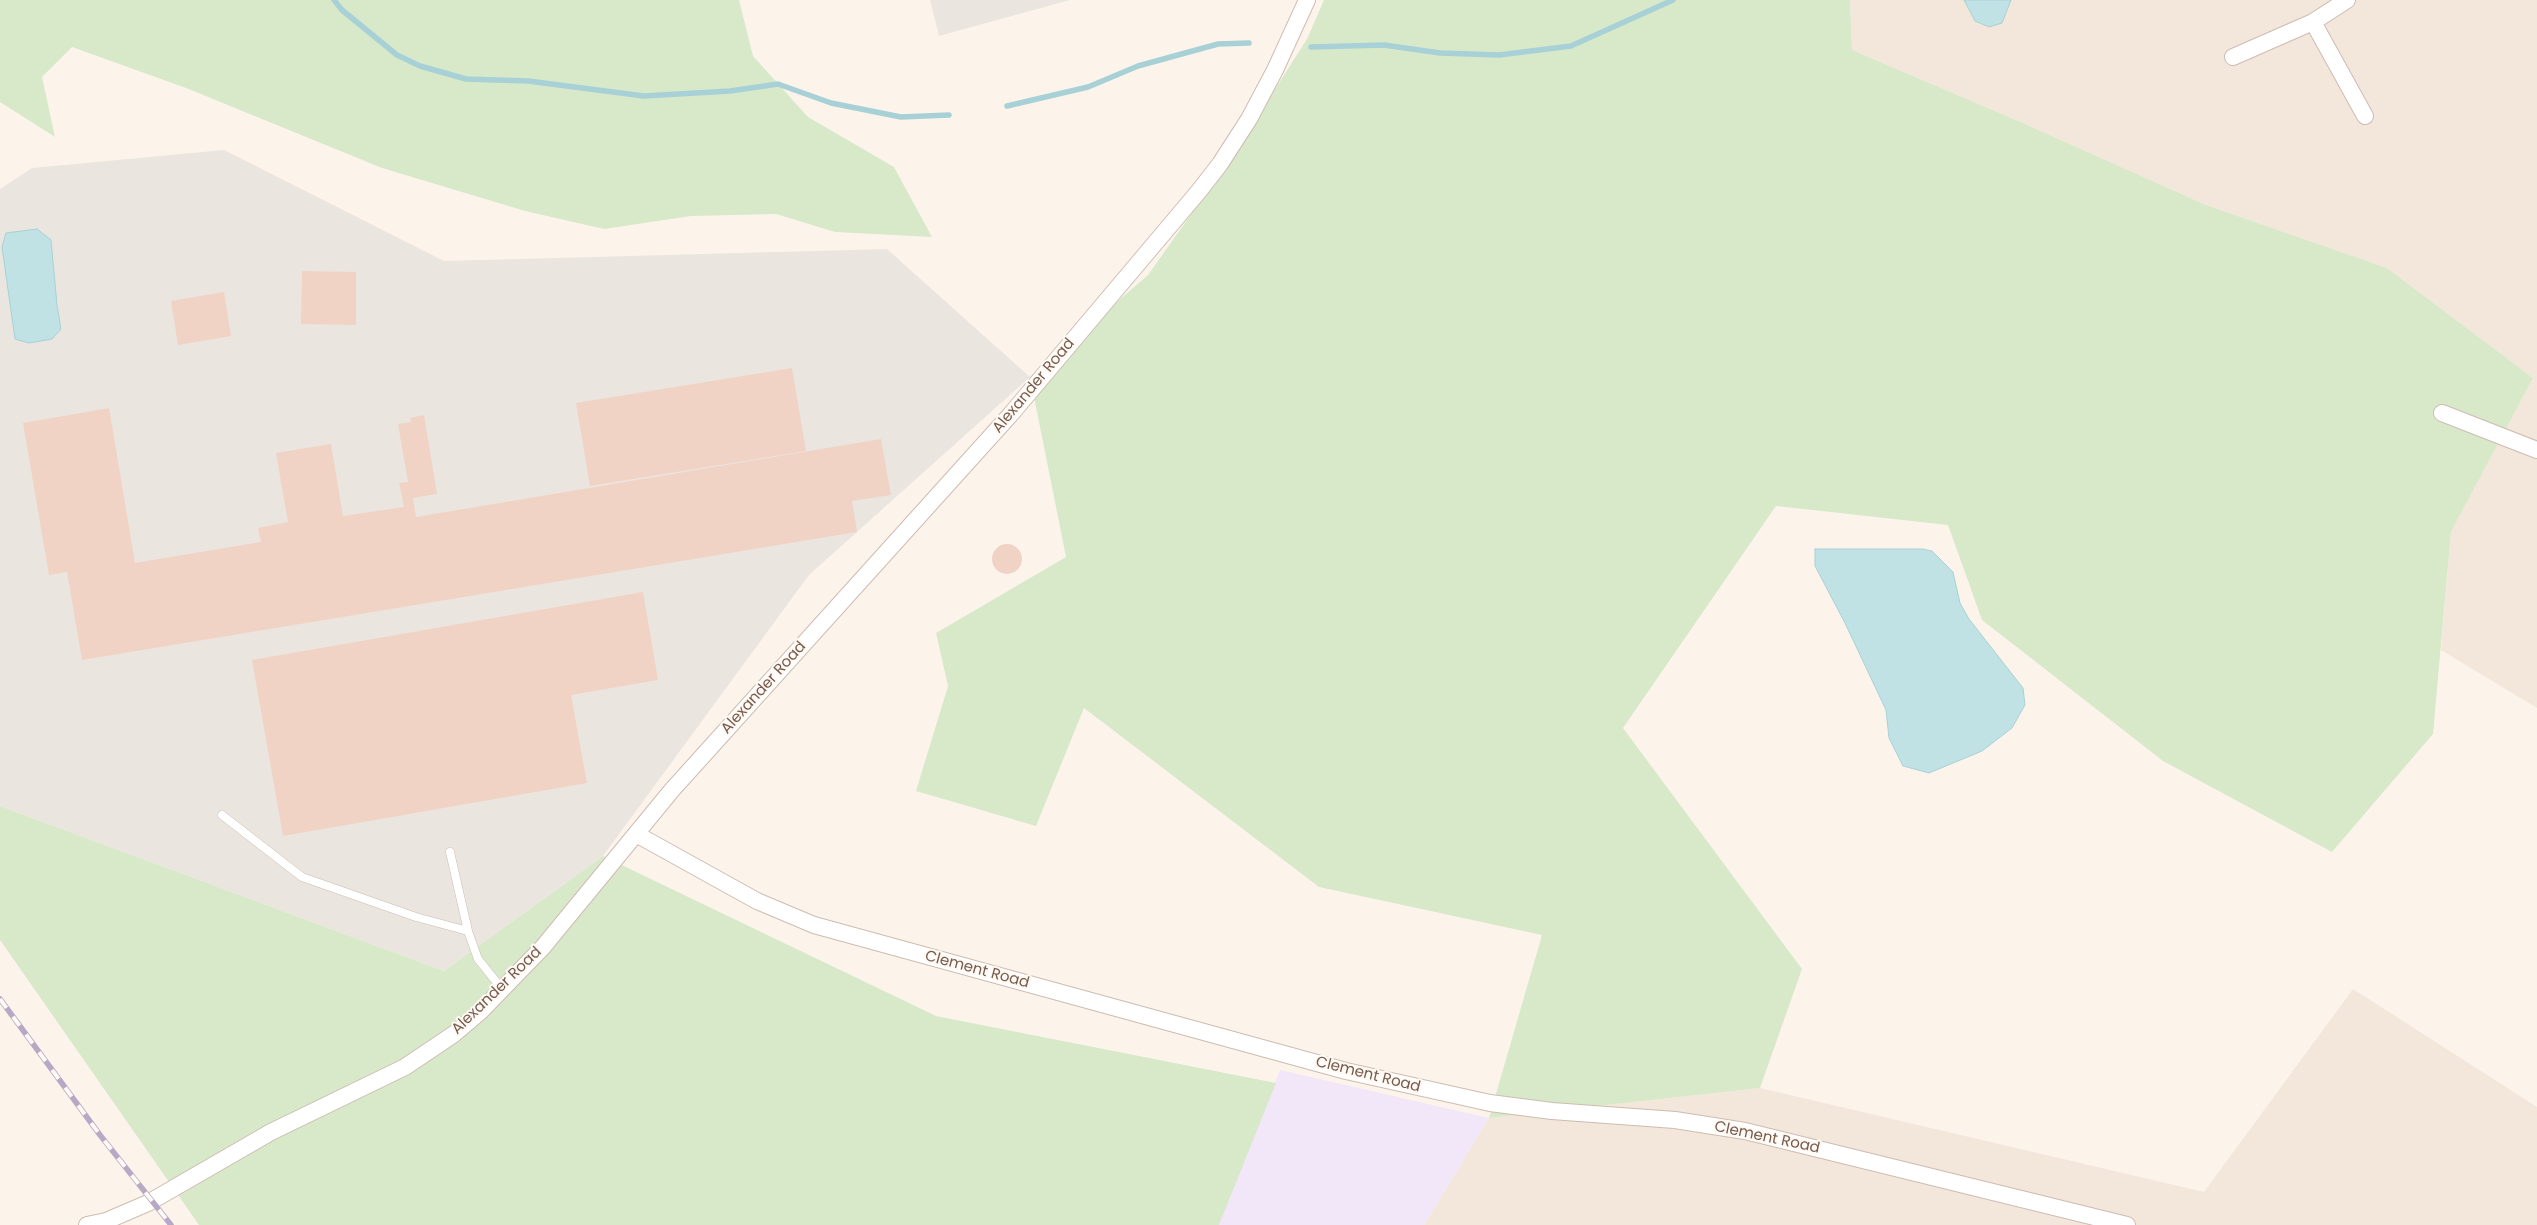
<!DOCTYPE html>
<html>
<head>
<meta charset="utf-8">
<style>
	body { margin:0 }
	canvas { display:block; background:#fcf4eb }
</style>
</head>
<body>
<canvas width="2537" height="1225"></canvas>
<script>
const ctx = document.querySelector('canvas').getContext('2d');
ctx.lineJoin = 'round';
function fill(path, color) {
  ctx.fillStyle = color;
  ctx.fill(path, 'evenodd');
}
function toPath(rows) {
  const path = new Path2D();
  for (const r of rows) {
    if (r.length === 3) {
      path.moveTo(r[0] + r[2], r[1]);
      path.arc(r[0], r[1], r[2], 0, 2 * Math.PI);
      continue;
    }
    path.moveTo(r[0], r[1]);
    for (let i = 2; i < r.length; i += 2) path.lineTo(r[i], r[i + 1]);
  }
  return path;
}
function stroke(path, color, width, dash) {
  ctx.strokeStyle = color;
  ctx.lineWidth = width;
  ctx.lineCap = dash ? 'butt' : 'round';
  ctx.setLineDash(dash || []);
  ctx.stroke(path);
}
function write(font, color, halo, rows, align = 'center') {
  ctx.font = font + ' Poppins,sans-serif';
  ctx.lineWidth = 4;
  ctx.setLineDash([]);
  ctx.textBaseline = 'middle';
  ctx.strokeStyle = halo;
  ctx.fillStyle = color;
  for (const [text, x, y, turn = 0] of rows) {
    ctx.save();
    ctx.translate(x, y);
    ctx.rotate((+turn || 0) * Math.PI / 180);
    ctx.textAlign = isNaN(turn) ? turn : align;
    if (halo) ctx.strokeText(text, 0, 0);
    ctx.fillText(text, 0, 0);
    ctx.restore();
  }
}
fill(toPath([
	[1850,0,2537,0,2537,708,2441,650,2451,532,2533,378,2387,268,2206,205,2016,120,1852,50],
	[2353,989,2537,1107,2537,1225,1424,1225,1489,1118,1760,1088,2204,1192]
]), '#f3e6da');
fill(toPath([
	[930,0,1070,0,939,36],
	[224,150,444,261,887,249,1030,377,809,575,603,856,444,971,0,806,0,189,32,168]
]), '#ebe5e0');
fill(toPath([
	[1280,1070,1489,1118,1424,1225,1219,1225]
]), '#f1e7f8');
fill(toPath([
	[0,0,739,0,753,56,808,117,894,167,932,237,835,232,776,214,691,216,604,229,525,211,382,168,186,88,72,47,42,77,55,137,0,102],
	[1324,0,1850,0,1852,50,2016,120,2206,205,2387,268,2533,378,2451,532,2433,734,2332,852,2163,761,1982,620,1948,525,1776,506,1623,728,1802,969,1760,1088,1489,1118,1542,935,1319,887,1084,708,1036,826,916,791,948,686,936,633,1066,557,1030,377,1148,275,1235,152,1307,39],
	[0,806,444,971,603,856,936,1016,1276,1083,1219,1225,199,1225,0,940]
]), '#d8e9ca');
const water = toPath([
	[1964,0,2011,0,2002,23,1989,27,1975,21,1964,0],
	[37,229,51,240,57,305,61,329,52,339,29,343,15,339,2,247,6,233,37,229],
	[1815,549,1923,549,1932,551,1953,572,1960,603,1969,619,2023,688,2025,705,2012,728,1982,751,1929,773,1903,766,1889,738,1886,710,1845,623,1815,566,1815,549]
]);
fill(water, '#c0e2e5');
stroke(water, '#a7d1d6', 1);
stroke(toPath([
	[334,0,342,10,397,55,420,66,466,79,528,81,644,96,730,91,778,84,831,103,901,117,949,115],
	[1311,47,1384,45,1440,53,1499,55,1571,46,1673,0],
	[1007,106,1088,87,1138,66,1218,44,1249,43]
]), '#a7d1d6', 5.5);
fill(toPath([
	[302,271,356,272,356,325,301,324],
	[224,292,231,336,178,345,171,301],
	[792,368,806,451,590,486,576,403],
	[109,408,135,563,261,542,258,528,288,522,276,453,331,444,343,516,404,507,399,483,408,482,398,424,411,422,410,418,424,415,437,494,413,498,416,517,881,439,891,495,852,501,857,532,82,660,67,572,49,575,23,423],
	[1007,559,15],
	[643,592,658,680,571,695,587,783,283,836,252,660]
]), '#f0d3c4');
const lane = toPath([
	[222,815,302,877,416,917,468,931],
	[450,852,468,931,478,959,502,989]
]);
const street = toPath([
	[2313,22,2365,116],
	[2233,57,2313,22,2347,0],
	[2442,413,2537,450],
	[636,834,757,901,814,925,1346,1071,1490,1103,1552,1111,1675,1120,1745,1131,2127,1225],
	[87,1225,106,1221,148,1203,271,1132,405,1067,454,1034,480,1012,543,947,672,790,1011,414,1199,191,1220,164,1249,119,1275,70,1307,0]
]);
stroke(lane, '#cebcb1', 9);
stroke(street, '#cebcb1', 18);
stroke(lane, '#fff', 8);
stroke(street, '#fff', 16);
const rail = toPath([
	[0,999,100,1135,171,1225]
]);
stroke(rail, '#b7a9c6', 5.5);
stroke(rail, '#fef9f2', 4, [11]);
write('15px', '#765b4f', '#fef9f2', [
	["Alexander Road",1034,386,-50],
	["Alexander Road",764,688,-48],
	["Clement Road",977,970,15],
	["Alexander Road",497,991,-44],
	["Clement Road",1368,1075,14],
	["Clement Road",1767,1138,12]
]);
</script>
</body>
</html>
